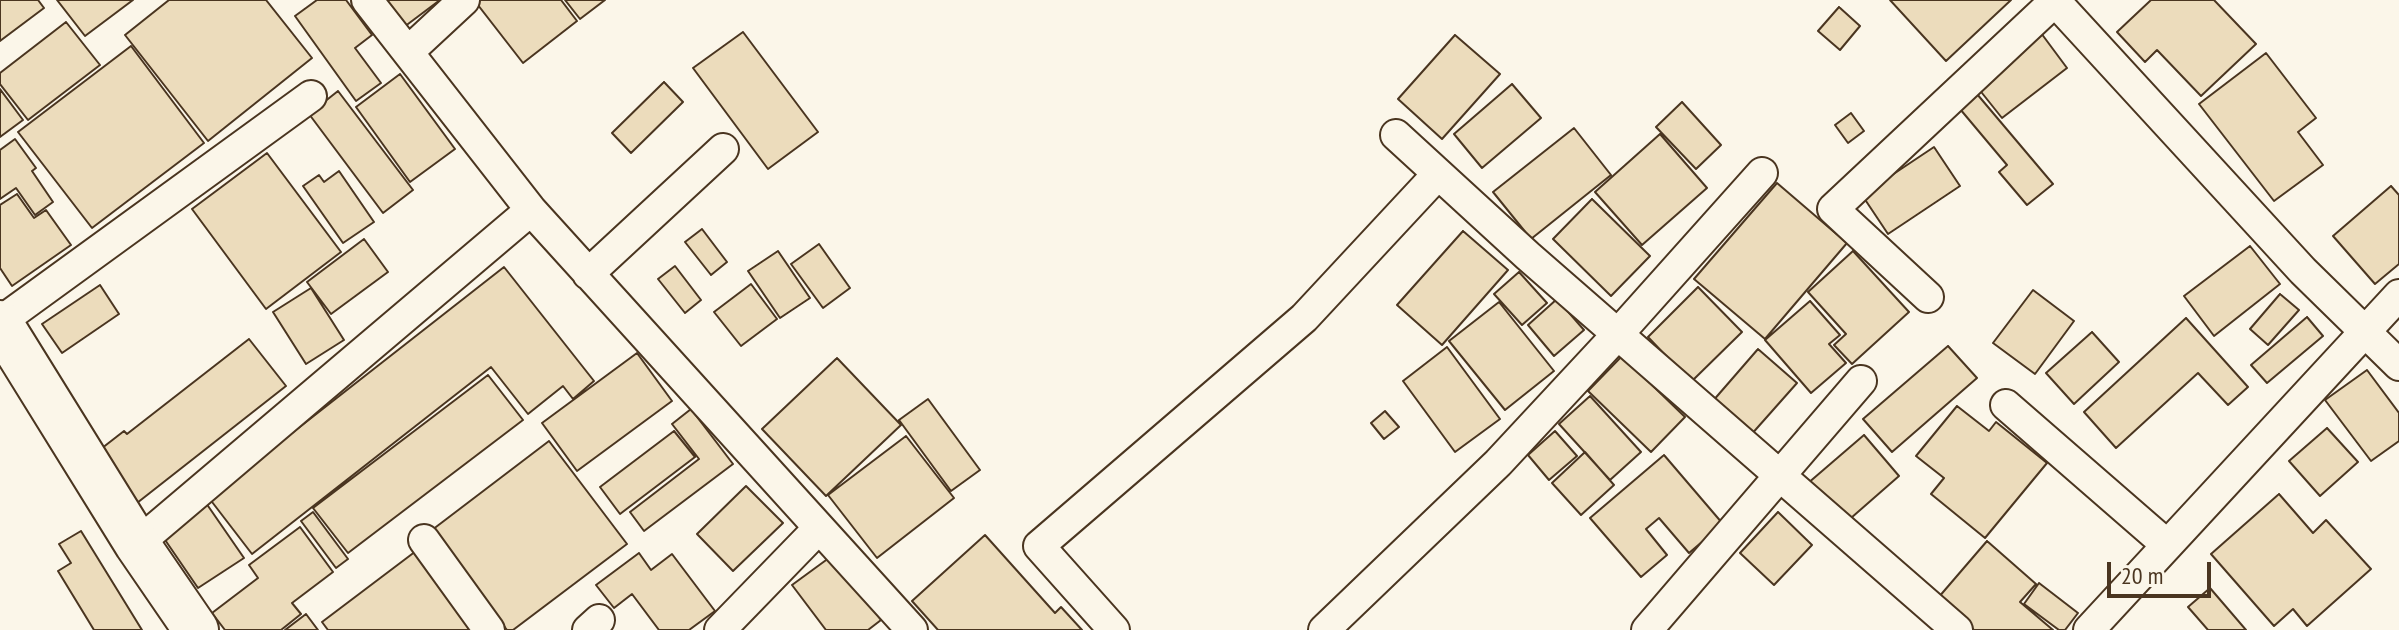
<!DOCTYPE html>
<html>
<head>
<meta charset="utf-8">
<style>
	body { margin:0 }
	#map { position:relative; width:2399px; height:630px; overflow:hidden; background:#fbf6e9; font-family:"PT Sans Narrow",sans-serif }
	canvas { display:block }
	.scale { position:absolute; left:2107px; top:562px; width:104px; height:36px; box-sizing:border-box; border:4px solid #4a3520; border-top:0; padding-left:10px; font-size:24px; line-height:28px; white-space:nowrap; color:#4a3520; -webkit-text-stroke:6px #fbf6e9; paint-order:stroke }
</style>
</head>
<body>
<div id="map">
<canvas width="2399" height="630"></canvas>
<div class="scale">20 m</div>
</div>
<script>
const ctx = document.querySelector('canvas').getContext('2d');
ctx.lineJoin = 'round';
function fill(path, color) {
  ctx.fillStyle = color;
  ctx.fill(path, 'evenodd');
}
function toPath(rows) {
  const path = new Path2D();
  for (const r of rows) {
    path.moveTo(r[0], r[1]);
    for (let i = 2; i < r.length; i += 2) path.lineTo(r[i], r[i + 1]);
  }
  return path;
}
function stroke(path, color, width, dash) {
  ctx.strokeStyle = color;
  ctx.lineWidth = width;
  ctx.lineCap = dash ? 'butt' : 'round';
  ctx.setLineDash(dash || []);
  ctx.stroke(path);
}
const building = toPath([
	[0,0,38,0,44,8,0,41,0,0],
	[57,0,133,0,85,36,57,0],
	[169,0,266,0,312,58,208,141,125,35,169,0],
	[317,0,346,0,372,35,355,48,381,83,356,101,295,16,317,0],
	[384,0,440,0,404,27,384,0],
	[474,0,561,0,577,21,523,63,474,0],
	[565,0,605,0,580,19,565,0],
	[1890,0,2011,0,1946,61,1890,0],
	[2151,0,2214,0,2256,44,2201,96,2157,50,2145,62,2117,32,2151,0],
	[1839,7,1860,26,1840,50,1818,31,1839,7],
	[66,22,100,65,28,120,0,84,0,73,66,22],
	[743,32,818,132,768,169,693,68,743,32],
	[2041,33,2067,68,2002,118,1974,83,2041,33],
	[1455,35,1500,74,1442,139,1398,99,1455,35],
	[131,46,204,143,92,228,18,132,131,46],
	[2266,53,2316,118,2298,132,2323,165,2274,201,2199,104,2266,53],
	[400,74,455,149,410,182,356,107,400,74],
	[664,82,683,102,631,153,612,133,664,82],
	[1512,84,1541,118,1482,168,1454,134,1512,84],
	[0,89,23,120,0,137,0,89],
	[338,91,413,190,383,213,309,114,338,91],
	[1977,94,2053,184,2027,205,1999,172,2007,165,1960,109,1977,94],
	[1682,102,1721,145,1696,169,1656,127,1682,102],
	[1851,113,1864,131,1848,143,1835,125,1851,113],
	[1574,128,1611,175,1531,239,1493,192,1574,128],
	[1660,134,1707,188,1642,245,1595,192,1660,134],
	[15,139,36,168,32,171,53,202,35,215,16,188,0,199,0,150,15,139],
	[1934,147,1960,186,1888,234,1862,195,1934,147],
	[267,153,341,252,266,309,192,209,267,153],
	[339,171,374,222,343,243,303,186,319,175,324,182,339,171],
	[1777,183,1847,243,1765,339,1694,279,1777,183],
	[2391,186,2399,195,2399,264,2375,284,2333,236,2391,186],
	[17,194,34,218,46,210,71,245,12,286,0,268,0,205,17,194],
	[1592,199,1650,256,1611,296,1553,239,1592,199],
	[702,229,727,262,711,275,685,242,702,229],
	[1463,231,1508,270,1442,345,1397,305,1463,231],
	[364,239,388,272,331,314,307,282,364,239],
	[819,244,850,288,823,308,791,264,819,244],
	[2250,246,2280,284,2214,336,2184,296,2250,246],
	[778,251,810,298,780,318,748,271,778,251],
	[1853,251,1909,312,1852,364,1834,345,1846,334,1808,292,1853,251],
	[675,266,701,300,685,313,658,279,675,266],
	[504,267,594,381,573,399,563,386,528,414,491,367,252,554,209,498,504,267],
	[1519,272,1547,303,1522,325,1494,294,1519,272],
	[751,284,777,319,741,346,714,312,751,284],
	[100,285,119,314,62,353,42,324,100,285],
	[1698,287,1742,332,1691,382,1648,337,1698,287],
	[311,288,344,340,306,364,273,312,311,288],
	[2033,290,2074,321,2035,374,1993,343,2033,290],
	[2280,294,2299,310,2268,345,2250,329,2280,294],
	[1557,299,1584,330,1554,356,1528,325,1557,299],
	[1810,301,1840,335,1829,344,1846,363,1811,393,1765,340,1810,301],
	[1499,302,1554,371,1505,410,1449,341,1499,302],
	[2307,317,2323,336,2267,383,2251,365,2307,317],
	[2186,318,2248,387,2228,405,2198,373,2116,448,2084,412,2186,318],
	[2092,332,2119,362,2074,404,2046,373,2092,332],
	[249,339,286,386,137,503,97,452,124,431,127,434,249,339],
	[1948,346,1977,378,1892,452,1863,419,1948,346],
	[1447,347,1500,419,1455,452,1403,381,1447,347],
	[1758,349,1797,383,1750,436,1712,402,1758,349],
	[637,353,672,401,577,471,542,423,637,353],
	[1622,356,1685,417,1651,452,1588,391,1622,356],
	[837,358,901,425,826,496,762,429,837,358],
	[2367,370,2399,413,2399,441,2371,461,2325,400,2367,370],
	[488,375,523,420,348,553,313,508,488,375],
	[1590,396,1641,452,1610,480,1559,424,1590,396],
	[928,399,980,470,951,491,899,420,928,399],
	[1957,406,1989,431,1996,422,2047,463,1985,538,1931,494,1944,478,1916,456,1957,406],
	[691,409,733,464,644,531,630,512,699,459,672,424,691,409],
	[1385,411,1399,427,1384,439,1371,423,1385,411],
	[2327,428,2358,462,2320,496,2289,461,2327,428],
	[674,431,695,457,620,514,600,487,674,431],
	[1555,431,1577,456,1549,480,1528,455,1555,431],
	[1864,435,1899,476,1843,525,1807,484,1864,435],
	[906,436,954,498,877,558,828,495,906,436],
	[549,441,627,544,513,630,507,630,432,530,549,441],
	[1585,452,1614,485,1581,515,1552,483,1585,452],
	[1664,455,1723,524,1689,553,1659,518,1646,529,1667,555,1641,577,1590,518,1664,455],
	[746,486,783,523,733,571,697,534,746,486],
	[2279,494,2313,533,2326,520,2371,569,2307,626,2293,609,2274,626,2211,554,2279,494],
	[206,503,244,558,198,588,161,534,206,503],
	[313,512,348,559,336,568,301,521,313,512],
	[1778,512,1812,545,1774,585,1740,553,1778,512],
	[300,527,333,572,292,603,301,614,281,630,225,630,212,613,258,578,249,565,300,527],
	[81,531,142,630,94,630,58,571,71,563,59,544,81,531],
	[985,535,1055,613,1061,607,1082,630,938,630,912,601,985,535],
	[1987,541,2036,584,2020,602,2053,630,1974,630,1938,598,1987,541],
	[416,551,475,630,328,630,322,622,416,551],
	[639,553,651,570,672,554,715,611,689,630,659,630,632,594,614,608,596,585,639,553],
	[833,555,881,620,868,630,826,630,792,585,833,555],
	[2039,583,2078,613,2065,630,2059,630,2024,604,2039,583],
	[2210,588,2246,630,2208,630,2188,607,2210,588],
	[306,614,318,630,285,630,306,614]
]);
fill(building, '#ecdcbc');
stroke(building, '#4a3520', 2);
const street = toPath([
	[2054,0,2303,271,2399,365],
	[408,52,464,0],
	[1396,135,1528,256,1957,630],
	[531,210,912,630],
	[588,274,723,149],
	[1928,297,1833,209,2056,0],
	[0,322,311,96],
	[2006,405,2167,545],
	[424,540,489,630],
	[137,544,531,210,367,0],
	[588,630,599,620],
	[720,630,819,528],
	[1114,630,1039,546,1304,318,1438,174],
	[1324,630,1498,463,1618,334,1762,173],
	[1647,630,1861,381],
	[2089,630,2399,295]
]);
const secondary = toPath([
	[0,323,137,544,196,630]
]);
stroke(street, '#4a3520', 34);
stroke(secondary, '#4a3520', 48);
stroke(street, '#fbf6e9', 30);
stroke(secondary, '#fbf6e9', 44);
</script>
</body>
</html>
